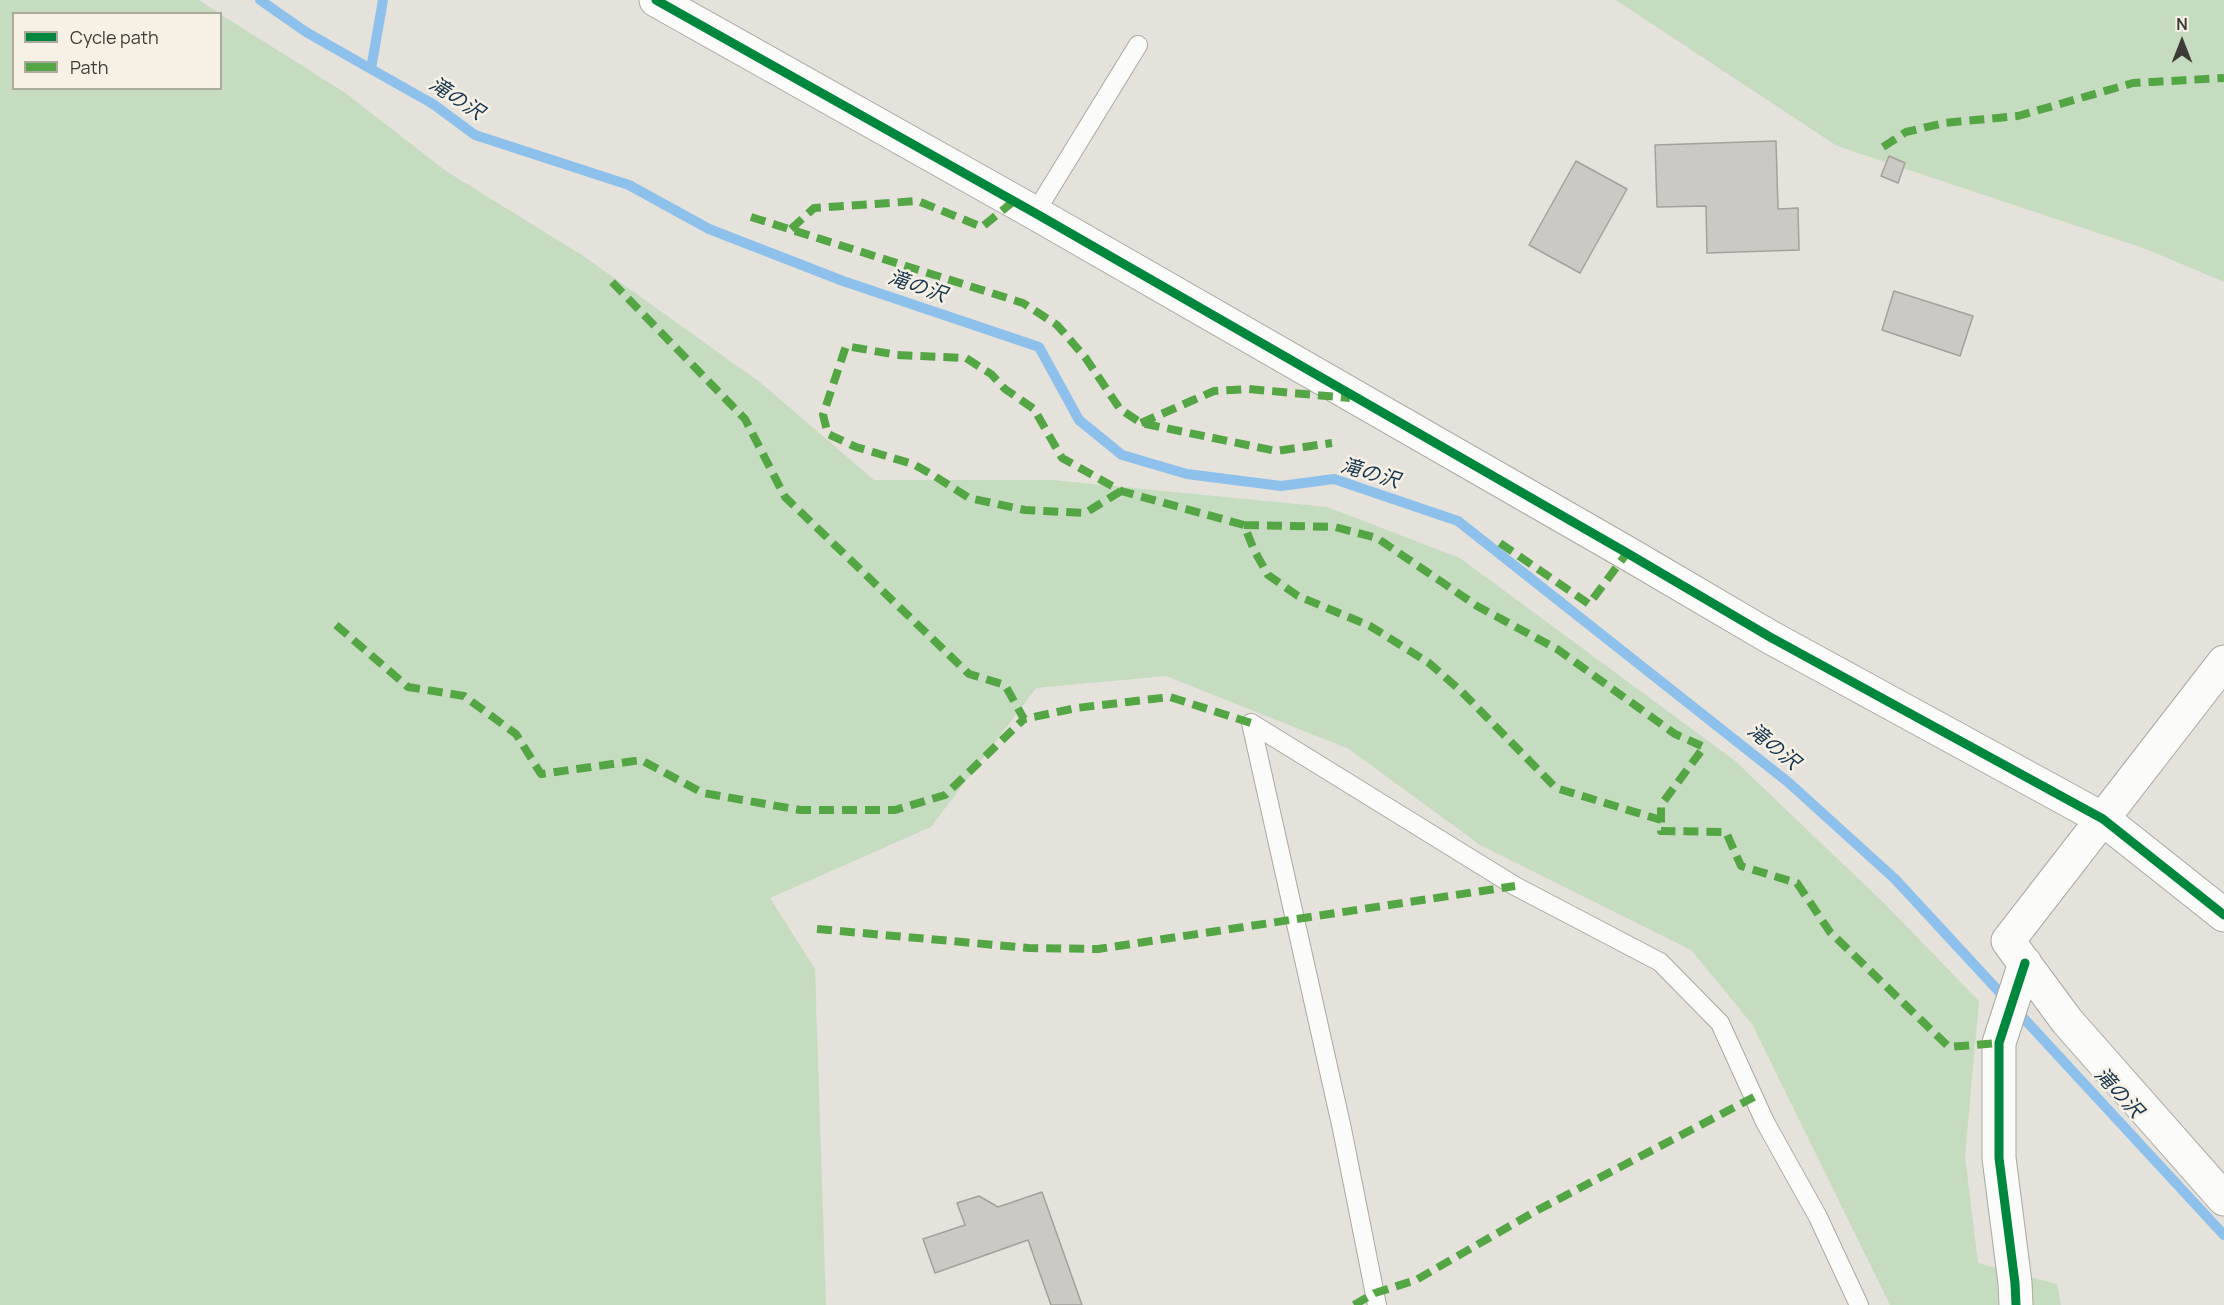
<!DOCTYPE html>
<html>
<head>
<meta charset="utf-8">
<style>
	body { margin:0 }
	#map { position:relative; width:2224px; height:1305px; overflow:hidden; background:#e4e2db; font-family:Manrope,sans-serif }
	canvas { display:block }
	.legend { position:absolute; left:12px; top:12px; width:210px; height:78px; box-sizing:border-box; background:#f6f1e4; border:2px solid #aca99f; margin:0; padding:8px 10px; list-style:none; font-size:18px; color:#3e3c37 }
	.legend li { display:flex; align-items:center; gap:12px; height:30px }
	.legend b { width:30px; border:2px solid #aca99f }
	.north { position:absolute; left:2152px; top:12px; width:60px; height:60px; -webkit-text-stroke:4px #f6f1e4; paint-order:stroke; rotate:0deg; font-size:16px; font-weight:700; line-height:24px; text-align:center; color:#3e3c37 }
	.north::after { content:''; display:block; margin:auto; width:21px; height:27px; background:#3e3c37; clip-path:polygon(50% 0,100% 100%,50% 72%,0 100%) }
</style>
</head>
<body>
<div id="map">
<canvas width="2224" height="1305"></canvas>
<ul class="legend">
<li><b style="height:8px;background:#00873e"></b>Cycle path</li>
<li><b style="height:8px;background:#54a645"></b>Path</li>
</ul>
<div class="north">N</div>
</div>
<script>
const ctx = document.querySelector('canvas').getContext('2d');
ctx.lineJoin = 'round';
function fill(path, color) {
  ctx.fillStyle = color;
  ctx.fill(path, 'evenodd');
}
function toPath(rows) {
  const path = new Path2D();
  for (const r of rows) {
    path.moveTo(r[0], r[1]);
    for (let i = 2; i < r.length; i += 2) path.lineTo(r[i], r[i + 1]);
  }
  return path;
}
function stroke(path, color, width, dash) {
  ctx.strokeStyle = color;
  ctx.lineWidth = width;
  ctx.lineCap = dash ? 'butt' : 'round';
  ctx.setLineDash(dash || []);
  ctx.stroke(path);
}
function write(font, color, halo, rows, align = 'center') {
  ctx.font = font + ' Manrope,"Noto Sans JP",sans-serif';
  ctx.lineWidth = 5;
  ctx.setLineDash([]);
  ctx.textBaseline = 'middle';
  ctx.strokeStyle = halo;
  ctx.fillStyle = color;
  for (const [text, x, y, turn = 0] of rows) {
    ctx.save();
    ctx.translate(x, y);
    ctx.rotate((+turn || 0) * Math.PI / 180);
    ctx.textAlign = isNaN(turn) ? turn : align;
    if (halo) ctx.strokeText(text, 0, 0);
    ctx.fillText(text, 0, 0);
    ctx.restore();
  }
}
fill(toPath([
	[0,0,199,0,220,14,14,14,14,88,220,88,220,14,344,92,446,171,585,257,761,383,874,480,1053,480,1327,507,1460,558,1734,760,1883,902,1979,1001,1965,1156,1978,1263,2057,1284,2061,1305,1890,1305,1752,1024,1691,950,1480,845,1349,749,1166,676,1036,688,931,827,770,898,815,969,826,1305,0,1305],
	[1616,0,2224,0,2224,282,2146,249,1837,146]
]), '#c6dcc0');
stroke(toPath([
	[260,0,306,32,371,69],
	[383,0,371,69,433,104,475,135,629,185,709,229,843,281,1039,347,1079,420,1122,455,1187,474,1281,486,1334,479,1458,521,1788,782,1895,879,2224,1235]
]), '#8ec0ec', 10);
const building = toPath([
	[1776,141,1778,209,1798,208,1799,250,1707,253,1706,206,1657,207,1655,145,1776,141],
	[1889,156,1905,163,1898,183,1881,176,1889,156],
	[1576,161,1627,189,1580,273,1529,245,1576,161],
	[1894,291,1973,316,1960,356,1882,330,1894,291],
	[1042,1192,1082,1305,1051,1305,1028,1240,935,1273,923,1239,965,1225,957,1203,979,1196,998,1207,1042,1192]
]);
fill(building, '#ccc9c4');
stroke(building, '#a4a19d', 1.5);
const lane = toPath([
	[1035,213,1138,45],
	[1251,723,1515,886,1660,962,1720,1023,1765,1122,1818,1217,1859,1305],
	[1251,723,1342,1129,1377,1305]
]);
const street = toPath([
	[656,0,1035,213,1627,553,1770,637,2103,819,2224,915],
	[2224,662,2008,941,2067,1021,2224,1199],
	[2016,1305,2015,1283,1999,1158,1999,1043,2025,963]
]);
stroke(lane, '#a9a8a2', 20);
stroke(street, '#a9a8a2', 35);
stroke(lane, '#fbfbfa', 18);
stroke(street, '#fbfbfa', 33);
stroke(toPath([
	[1883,147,1906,132,1944,123,2018,116,2133,83,2224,78],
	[751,217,1023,303,1057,325,1085,357,1120,409,1141,423,1276,451,1332,443],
	[791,229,814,208,918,201,982,227,1014,201],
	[612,282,745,419,785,497,969,674,1005,685,1024,719,1076,708,1170,697,1251,723],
	[1141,423,1214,391,1248,389,1350,398],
	[1121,491,1085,513,1025,510,969,498,933,475,913,464,856,447,828,434,823,415,846,346,897,355,966,358,991,374,1005,389,1034,409,1062,458,1121,491,1244,525,1254,550,1268,575,1298,596,1370,626,1429,663,1461,691,1556,788,1661,820],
	[1244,525,1335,527,1377,538,1477,606,1557,649,1675,734,1704,747,1661,805,1661,831,1726,832,1741,866,1797,883,1830,932,1949,1047,1999,1043],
	[1500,543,1589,604,1627,553],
	[336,625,408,687,464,696,516,734,541,774,641,760,703,793,800,810,895,810,945,795,1024,719],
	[817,929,1029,948,1098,949,1515,886],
	[1354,1305,1375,1293,1416,1280,1534,1212,1754,1097]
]), '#54a645', 8, [15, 8]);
stroke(toPath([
	[656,0,1035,213,1627,553,1770,637,2103,819,2224,915],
	[2016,1305,2015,1283,1999,1158,1999,1043,2025,963]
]), '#00873e', 9);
write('italic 20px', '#183651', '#f6f1e4', [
	["滝の沢",456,99,33],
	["滝の沢",917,287,19],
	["滝の沢",1370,474,16],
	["滝の沢",1773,747,39],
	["滝の沢",2118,1093,47]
]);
</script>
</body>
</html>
